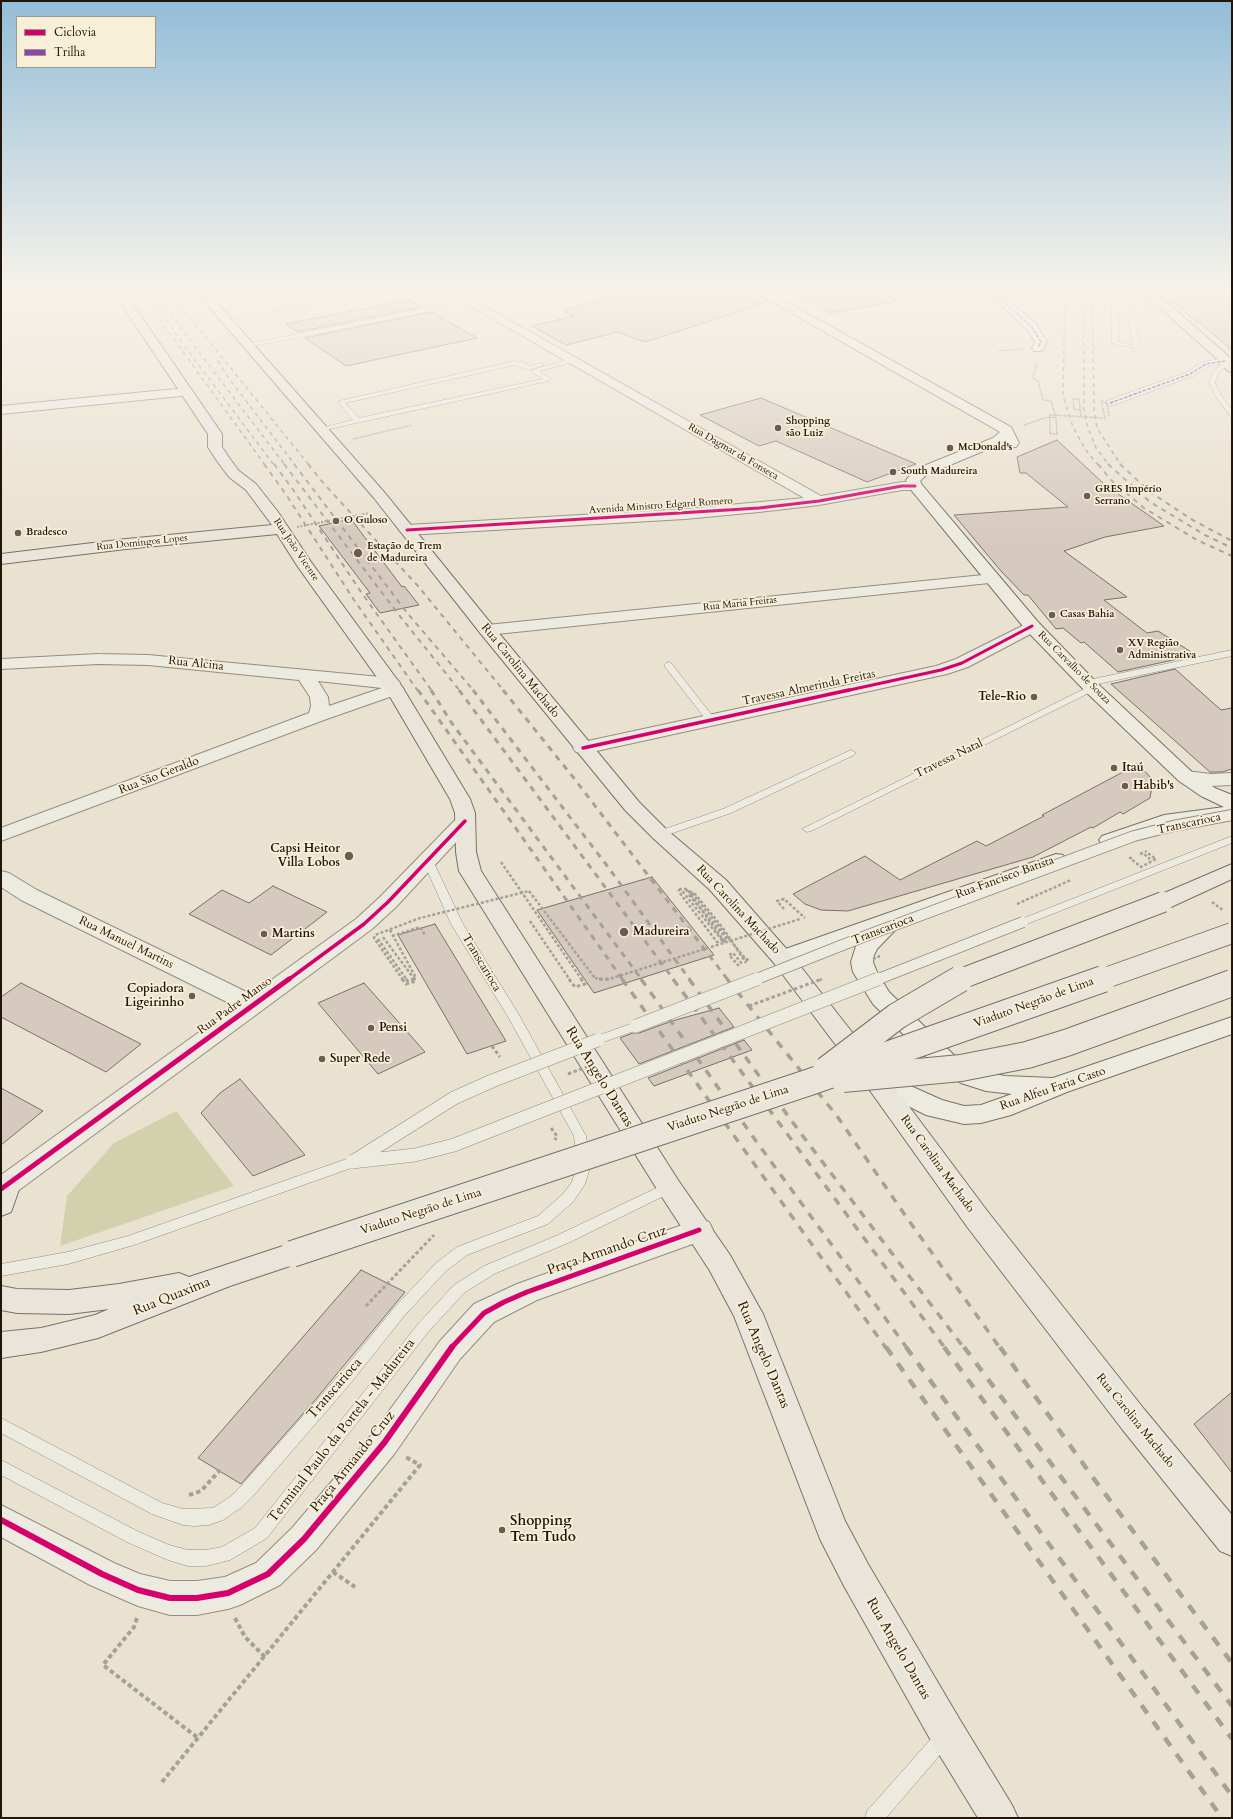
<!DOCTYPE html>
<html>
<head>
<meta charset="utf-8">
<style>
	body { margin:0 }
	#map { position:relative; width:1233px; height:1819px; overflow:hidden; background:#eae2d0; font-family:Cardo,serif }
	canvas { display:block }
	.frame { position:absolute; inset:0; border:2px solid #221509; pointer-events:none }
	.legend { position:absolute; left:16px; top:16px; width:140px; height:52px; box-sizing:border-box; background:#f8efd9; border:1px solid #a29886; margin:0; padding:5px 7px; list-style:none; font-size:12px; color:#221509 }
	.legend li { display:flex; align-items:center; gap:8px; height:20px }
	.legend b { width:20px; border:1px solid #a29886 }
</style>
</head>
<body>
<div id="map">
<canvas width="1233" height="1819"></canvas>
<div class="frame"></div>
<ul class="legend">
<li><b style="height:5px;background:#d6006c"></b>Ciclovia</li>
<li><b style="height:5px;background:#8e44ad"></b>Trilha</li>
</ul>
</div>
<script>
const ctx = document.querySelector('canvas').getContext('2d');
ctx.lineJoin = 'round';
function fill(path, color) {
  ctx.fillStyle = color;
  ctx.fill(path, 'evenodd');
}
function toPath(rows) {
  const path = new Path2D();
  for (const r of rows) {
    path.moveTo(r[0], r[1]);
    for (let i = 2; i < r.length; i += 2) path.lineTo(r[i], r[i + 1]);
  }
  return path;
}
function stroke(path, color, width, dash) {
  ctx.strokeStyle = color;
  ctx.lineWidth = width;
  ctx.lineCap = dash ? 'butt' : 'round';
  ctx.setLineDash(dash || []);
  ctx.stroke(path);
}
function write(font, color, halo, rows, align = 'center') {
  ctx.font = font + ' Cardo,serif';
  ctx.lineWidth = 3.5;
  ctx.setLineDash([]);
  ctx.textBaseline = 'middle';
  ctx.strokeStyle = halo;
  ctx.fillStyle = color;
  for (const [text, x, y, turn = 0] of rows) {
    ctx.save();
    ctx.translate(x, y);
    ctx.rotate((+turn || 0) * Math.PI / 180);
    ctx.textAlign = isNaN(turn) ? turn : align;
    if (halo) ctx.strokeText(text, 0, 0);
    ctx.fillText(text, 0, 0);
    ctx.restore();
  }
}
fill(toPath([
	[176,1111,234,1186,60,1246,67,1196,114,1143]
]), '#d3d1ad');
const building = toPath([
	[641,287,734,287,763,304,645,342,618,332,566,345,532,326,574,316,563,311,641,287],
	[839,287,871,287,898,301,830,313,795,294,839,287],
	[1167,287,1191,287,1232,298,1232,350,1200,323,1195,321,1172,300,1183,301,1167,287],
	[409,300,422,307,297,332,286,324,409,300],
	[431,312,477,338,346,366,305,338,431,312],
	[761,398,916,464,867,482,776,441,759,446,700,415,761,398],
	[1057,440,1104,484,1164,526,1105,537,1064,551,1127,597,1104,600,1147,633,1158,631,1196,655,1118,672,1084,642,1081,643,1063,628,1056,629,1028,595,1024,595,1001,571,954,515,1068,507,1026,473,1020,473,1017,457,1057,440],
	[351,519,402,587,404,586,419,605,380,613,366,594,370,593,319,526,351,519],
	[1175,669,1221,710,1232,708,1232,769,1222,772,1210,772,1111,684,1175,669],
	[1138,764,1153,780,1150,798,1123,814,1120,812,1093,828,1091,827,1033,857,848,911,821,910,805,904,793,894,865,856,900,880,977,841,986,846,1044,816,1042,815,1138,764],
	[652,877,714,955,594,993,537,910,652,877],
	[273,886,327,912,271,955,189,914,222,890,249,903,273,886],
	[435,924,506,1041,467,1054,398,935,435,924],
	[21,983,141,1044,106,1072,1,1017,1,997,21,983],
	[364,983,425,1052,378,1074,318,1003,364,983],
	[719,1008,734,1027,639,1064,620,1038,633,1033,639,1033,672,1021,719,1008],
	[744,1040,752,1050,654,1086,648,1078,744,1040],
	[240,1079,305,1155,253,1176,201,1113,220,1093,240,1079],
	[1,1088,43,1111,1,1145,1,1088],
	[361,1270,405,1292,316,1399,241,1484,198,1458,361,1270],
	[1232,1392,1232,1473,1194,1424,1232,1392]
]);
fill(building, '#d6c9bd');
stroke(building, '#787167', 1);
const service = toPath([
	[287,287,296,287,331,301,227,325,224,323,322,301,287,287],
	[445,287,452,287,457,293,452,294,445,287],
	[1109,292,1114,293,1117,304,1160,302,1163,304,1160,306,1130,307,1134,316,1140,345,1136,348,1112,343,1112,306,1109,292],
	[1124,307,1128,316,1133,345,1118,342,1118,308,1124,307],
	[452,303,455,305,454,306,292,339,245,347,242,345,452,303],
	[1232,354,1232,360,1219,373,1215,382,1221,395,1232,410,1232,417,1230,416,1215,395,1209,382,1214,371,1232,354],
	[574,358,576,359,576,361,539,371,550,378,551,379,548,381,320,431,317,429,353,420,339,403,339,401,515,361,522,362,530,366,541,363,544,365,529,370,515,365,345,403,359,418,543,379,532,372,532,370,574,358],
	[1232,650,1232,656,1088,686,1083,683,1088,680,1232,650],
	[668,662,671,663,714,718,714,722,708,722,665,667,664,665,668,662],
	[1092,685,1095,686,1095,690,811,831,807,832,802,829,1092,685],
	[851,750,856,753,854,755,731,813,664,836,656,836,655,834,656,832,723,809,851,750],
	[1232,836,1232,843,1027,924,1023,926,1017,922,1019,920,1232,836],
	[428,858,433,861,463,924,519,1015,586,1136,591,1164,585,1184,573,1202,548,1224,467,1255,446,1271,404,1316,350,1384,254,1495,242,1507,223,1520,209,1525,194,1526,183,1525,152,1514,1,1433,1,1418,162,1503,183,1509,213,1508,230,1497,242,1485,340,1374,394,1308,436,1263,457,1247,538,1216,563,1194,572,1182,577,1164,574,1136,507,1015,451,924,423,861,428,858],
	[636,1022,640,1023,642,1026,640,1029,598,1044,594,1043,592,1040,594,1037,636,1022],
	[352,1157,357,1158,359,1162,357,1166,134,1245,68,1264,1,1276,1,1264,68,1252,128,1236,352,1157],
	[669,1182,674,1183,676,1187,674,1191,568,1243,494,1274,464,1293,429,1331,267,1538,230,1560,206,1566,188,1566,168,1560,127,1542,1,1475,1,1460,139,1532,169,1545,188,1550,206,1550,222,1547,255,1528,419,1323,454,1285,484,1266,558,1235,669,1182],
	[944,1728,950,1731,953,1737,950,1743,886,1818,865,1818,867,1811,938,1731,944,1728]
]);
const pedestrian = toPath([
	[1225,358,1230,361,1228,363,1209,366,1193,376,1114,405,1110,406,1105,403,1106,401,1187,372,1203,362,1225,358]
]);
const minor = toPath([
	[981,287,993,287,1036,324,1047,342,1042,351,1034,351,1032,348,1035,342,1027,329,981,287],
	[186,388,191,389,192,392,191,395,1,414,1,406,186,388],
	[98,654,148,655,391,678,397,679,400,683,399,685,404,689,401,693,324,720,1,841,1,828,309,713,311,706,310,697,299,680,148,665,98,664,1,669,1,659,98,654],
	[318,681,382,688,329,706,328,697,318,681],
	[1186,771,1211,774,1232,773,1232,785,1211,786,1179,781,1176,777,1179,773,1186,771],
	[1,871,9,873,37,890,261,999,265,1005,261,1011,253,1013,245,1011,21,900,1,887,1,871],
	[699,1219,709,1222,713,1230,709,1238,537,1300,494,1322,460,1359,395,1453,316,1550,280,1585,240,1605,228,1609,197,1615,170,1615,138,1606,90,1585,1,1537,1,1505,114,1563,140,1574,170,1581,197,1581,225,1577,256,1563,292,1528,373,1433,440,1341,474,1304,517,1284,699,1219]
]);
const tertiary = toPath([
	[459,287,476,287,463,294,821,496,902,482,915,482,920,483,922,486,920,489,915,490,902,490,819,505,759,512,685,519,407,535,402,533,399,530,402,527,407,525,685,509,804,498,448,293,459,287],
	[993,574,999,576,1001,579,999,582,487,635,481,634,478,630,481,626,487,625,993,574],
	[1032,621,1038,622,1041,626,1038,630,968,667,947,674,583,754,576,752,573,748,576,744,583,742,936,666,956,659,1032,621],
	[465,815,472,817,475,821,472,825,396,907,372,929,11,1196,1,1199,1,1175,356,919,380,897,458,817,465,815]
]);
const secondary = toPath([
	[220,287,238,287,237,289,204,299,198,296,200,294,220,287],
	[746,287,760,287,1011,427,1019,443,1016,447,1006,447,1005,442,926,475,920,481,922,485,1038,622,1098,684,1193,773,1215,788,1232,795,1232,818,1174,825,1116,844,1109,846,1102,844,1099,840,1102,836,1164,815,1224,807,1201,796,1179,781,1086,692,1026,630,908,486,906,480,916,469,993,438,1000,432,746,287],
	[1056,854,1063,855,1067,860,1063,865,902,923,877,949,874,955,873,962,877,972,889,992,958,1059,979,1071,1005,1076,1053,1078,1232,1017,1232,1034,1067,1092,1011,1115,981,1123,964,1124,926,1115,866,1085,863,1079,866,1073,875,1070,942,1100,964,1106,981,1105,1012,1094,986,1091,961,1083,940,1071,873,1004,853,972,851,962,856,946,863,937,782,965,774,963,771,958,774,953,1056,854]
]);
const primary = toPath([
	[110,287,121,287,222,434,222,447,230,459,239,471,256,484,278,512,311,562,401,685,470,799,475,813,476,852,481,871,678,1180,730,1255,763,1314,845,1521,868,1564,960,1720,1012,1805,1018,1818,978,1818,934,1746,844,1586,820,1539,734,1316,710,1271,660,1194,459,871,456,852,455,813,450,799,386,690,298,567,277,534,126,549,1,564,1,554,126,539,272,525,246,490,229,477,217,461,208,447,208,434,110,287],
	[192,287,203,287,384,492,493,626,639,802,667,830,726,880,790,953,884,1073,988,1212,1144,1409,1232,1515,1232,1556,1220,1551,1122,1429,968,1228,866,1085,774,963,710,890,653,838,625,810,481,634,374,498,192,287],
	[1137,287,1149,287,1224,352,1232,361,1232,372,1228,371,1216,358,1137,287],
	[1232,864,1232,879,1171,907,1163,909,1155,907,1152,902,1155,897,1232,864],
	[8,1174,17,1177,21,1184,11,1212,1,1216,1,1176,8,1174],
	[292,1243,302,1246,306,1254,302,1262,230,1286,98,1338,41,1352,1,1358,1,1332,41,1328,95,1315,109,1309,69,1314,17,1313,1,1310,1,1286,17,1289,69,1290,119,1284,179,1273,189,1277,292,1243]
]);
stroke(service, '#938d82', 1);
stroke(pedestrian, '#938d82', 1);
stroke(minor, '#938d82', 2);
stroke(tertiary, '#938d82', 2);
stroke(secondary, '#787167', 2);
stroke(primary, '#787167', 2);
stroke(toPath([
	[999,351,1022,349],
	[1037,362,1033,378,1038,381,1043,400,1051,401,1056,418],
	[1080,410,1074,409,1073,399,1079,399,1081,417],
	[1024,425,1048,417,1056,418,1057,434],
	[353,439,412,425]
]), '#a5a199', 1.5, [1.5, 1]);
stroke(toPath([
	[501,862,582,980],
	[529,891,595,978],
	[689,895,695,894,723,928,746,963],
	[689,895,726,938,721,939,683,892,689,890,692,893],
	[1212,902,1224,911],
	[784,909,777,901,784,899,805,918],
	[530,921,570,980],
	[390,930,416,978,411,980],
	[392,936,420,927,425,935],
	[378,939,407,980],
	[742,958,745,957,749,961],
	[739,966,729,955,733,953,743,965]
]), '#a5a199', 2.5, [3, 2]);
stroke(toPath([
	[406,979,408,981,414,979],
	[569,979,575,987,585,984,581,979],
	[492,1046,500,1057],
	[551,1128,557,1136,555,1140],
	[366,1306,434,1235]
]), '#a5a199', 3, [3.5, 2.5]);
stroke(toPath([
	[189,1495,201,1491,220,1470],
	[333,1572,355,1587],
	[137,1618,134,1627,103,1665,198,1738],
	[235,1618,245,1637,265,1657],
	[162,1782,420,1465,406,1457]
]), '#a5a199', 4, [4.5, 3]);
fill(service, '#edeae0');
fill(pedestrian, '#edeae0');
fill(minor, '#edeae0');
fill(tertiary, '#edeae0');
fill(secondary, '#edeae0');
fill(primary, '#eae5db');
stroke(toPath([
	[136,287,265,465],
	[143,287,183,344,274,465],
	[152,287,192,343,285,465],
	[165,287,309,465],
	[1065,287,1063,396,1073,427,1085,449,1098,465],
	[1083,287,1084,409,1087,425,1096,448,1109,465],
	[1092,287,1094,410,1097,428,1121,465],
	[218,361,230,380,295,465]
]), '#a5a199', 1.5, [4, 4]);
stroke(toPath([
	[264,464,285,493,354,600,418,691],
	[274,464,294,491,361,592,432,691],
	[284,464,399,615,460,691],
	[294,464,408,614,474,691],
	[308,464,325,485,418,586,504,691],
	[1098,464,1112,481,1144,508,1197,540,1232,556],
	[1108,464,1150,502,1205,535,1232,548],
	[1120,464,1150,492,1191,519,1232,541]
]), '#a5a199', 2, [5, 5]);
stroke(toPath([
	[418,690,623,980],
	[431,690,451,722,642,980],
	[459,690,674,980],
	[473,690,608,867,690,980],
	[503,690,573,777,728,980]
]), '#a5a199', 3, [6, 6]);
stroke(toPath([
	[622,979,886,1348],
	[641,979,756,1141,907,1348],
	[673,979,945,1348],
	[689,979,799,1131,964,1348],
	[727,979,837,1116,907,1218,1000,1348]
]), '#a5a199', 3.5, [8, 8]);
stroke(toPath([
	[886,1347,1222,1818],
	[906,1347,1232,1796],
	[944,1347,1232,1739],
	[964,1347,1232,1706],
	[1000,1347,1094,1479,1232,1663]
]), '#a5a199', 4.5, [10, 10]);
const serviceBridgeFar1 = toPath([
	[754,980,868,935,1134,836,1173,826,1232,815],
	[876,980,1023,922]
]);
const serviceBridge = toPath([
	[636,1026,757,979],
	[354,1161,454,1098,492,1081,598,1040],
	[352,1162,415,1155,454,1145,878,979]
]);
const primaryBridgeFar1 = toPath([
	[958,980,1163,902],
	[1100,980,1232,933]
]);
const primaryBridge = toPath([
	[826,1070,897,1016,960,979],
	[843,1079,961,1068,1027,1055,1066,1043,1232,983],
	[292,1254,810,1082,1103,979]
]);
stroke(serviceBridgeFar1, '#938d82', 12, []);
stroke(serviceBridge, '#938d82', 14, []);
stroke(primaryBridgeFar1, '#787167', 22, []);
stroke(primaryBridge, '#787167', 28, []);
stroke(toPath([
	[1057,434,1050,434,1050,415,1105,418,1101,401,1107,402,1109,416]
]), '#a5a199', 1.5, [1.5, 1]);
stroke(toPath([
	[297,527,369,513]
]), '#a5a199', 2, [2, 1.5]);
stroke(toPath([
	[1140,854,1143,853,1150,859],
	[1132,858,1130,858,1141,867,1156,859,1145,851],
	[679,889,687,889,723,940,717,942,679,892,679,889],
	[692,893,748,962],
	[1017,904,1071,880],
	[383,937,415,980],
	[723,940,725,943],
	[723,940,729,939],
	[873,959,880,956],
	[595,978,604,980],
	[403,980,374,938,375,935,420,918,529,891],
	[606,980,800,919],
	[820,980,822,979]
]), '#a5a199', 2.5, [3, 2]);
stroke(toPath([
	[402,979,406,984,416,981,414,979],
	[599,979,609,979],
	[749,1006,822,979],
	[568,1074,592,1065]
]), '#a5a199', 3, [3.5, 2.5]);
stroke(serviceBridgeFar1, '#edeae0', 10);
stroke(serviceBridge, '#edeae0', 13);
stroke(primaryBridgeFar1, '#eae5db', 20);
stroke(primaryBridge, '#eae5db', 26);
stroke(toPath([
	[986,287,1032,327,1041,342,1038,348],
	[1110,403,1190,374,1206,364,1225,361]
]), '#8e44ad', 1.5, [3.5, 1.5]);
stroke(toPath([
	[407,530,759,508,819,501,902,486,915,486],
	[845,691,941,670,962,663,1032,626]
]), '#d6006c', 3);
stroke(toPath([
	[583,748,849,690],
	[288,980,364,924,388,902,465,821]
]), '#d6006c', 3.5);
stroke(toPath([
	[1,1189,289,979],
	[451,1348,484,1313,504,1302,527,1292,699,1230]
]), '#d6006c', 5);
stroke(toPath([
	[1,1520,102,1574,138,1590,170,1598,197,1598,228,1593,268,1574,304,1539,384,1443,452,1347]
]), '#d6006c', 6);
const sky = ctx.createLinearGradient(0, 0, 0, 542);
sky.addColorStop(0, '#93bdd8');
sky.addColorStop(0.53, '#f6f2ea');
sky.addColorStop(1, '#f6f2ea00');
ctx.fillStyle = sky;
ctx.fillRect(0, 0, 1233, 542);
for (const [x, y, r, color] of [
	[778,428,4,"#685d4f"],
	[950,448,4,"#685d4f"],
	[893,472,4,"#685d4f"],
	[1087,496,4,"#685d4f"],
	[336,521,4,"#685d4f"],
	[18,533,4,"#685d4f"],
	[358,553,5,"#685d4f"],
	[1052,615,4,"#685d4f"],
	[1120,650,4,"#685d4f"],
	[1034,697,4,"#685d4f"],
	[1114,768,4,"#685d4f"],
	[1125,786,4,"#685d4f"],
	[349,856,5,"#685d4f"],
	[624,932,5,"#685d4f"],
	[264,934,4,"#685d4f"],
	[192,996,4,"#685d4f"],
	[371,1028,4,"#685d4f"],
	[322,1059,4,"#685d4f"],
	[502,1530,4,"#685d4f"]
]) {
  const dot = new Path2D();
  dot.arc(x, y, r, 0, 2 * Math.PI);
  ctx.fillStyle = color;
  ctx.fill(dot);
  stroke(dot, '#f8efd9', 1.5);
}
write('bold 10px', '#221509', '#f8efd9', [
	["Shopping",786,422],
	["são Luiz",786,434],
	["McDonald's",958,448],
	["South Madureira",901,472],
	["GRES Império",1095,490],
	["Serrano",1095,502],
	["O Guloso",344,521],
	["Bradesco",26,533],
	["Estação de Trem",367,547],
	["de Madureira",367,559],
	["Casas Bahia",1060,615],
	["XV Região",1128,644],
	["Administrativa",1128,656]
], 'left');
write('10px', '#221509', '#f8efd9', [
	["Rua Dagmar da Fonseca",733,452,30],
	["Avenida Ministro Edgard Romero",661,506,-4],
	["Rua Domingos Lopes",142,543,-6],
	["Rua João Vicente",296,550,56],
	["Rua Maria Freitas",740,604,-6],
	["Rua Carvalho de Souza",1074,668,45]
]);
write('12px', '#221509', '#f8efd9', [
	["Rua Alcina",196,664,6],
	["Rua Carolina Machado",520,671,51],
	["Travessa Almerinda Freitas",809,688,-12],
	["Travessa Natal",949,759,-26],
	["Rua São Geraldo",159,776,-21],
	["Transcarioca",1189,824,-12],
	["Rua Fancisco Batista",1005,878,-20],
	["Rua Carolina Machado",738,910,47],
	["Transcarioca",883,930,-21],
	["Rua Manuel Martins",126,943,26],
	["Transcarioca",481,963,59],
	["Viaduto Negrão de Lima",1034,1003,-20],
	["Rua Padre Manso",235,1006,-36],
	["Rua Alfeu Faria Casto",1053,1089,-19],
	["Viaduto Negrão de Lima",728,1109,-18],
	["Rua Carolina Machado",937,1164,54],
	["Viaduto Negrão de Lima",421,1212,-18],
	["Rua Carolina Machado",1135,1421,51]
]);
write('bold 12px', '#221509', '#f8efd9', [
	["Tele-Rio",1026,697,"right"],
	["Itaú",1122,768],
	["Habib's",1133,786],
	["Capsi Heitor",340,849,"right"],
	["Villa Lobos",340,863,"right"],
	["Madureira",633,932],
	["Martins",272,934],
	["Copiadora",184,989,"right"],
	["Ligeirinho",184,1003,"right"],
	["Pensi",379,1028],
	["Super Rede",330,1059]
], 'left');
write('14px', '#221509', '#f8efd9', [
	["Rua Angelo Dantas",599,1077,58],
	["Praça Armando Cruz",607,1251,-19],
	["Rua Quaxima",172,1297,-22],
	["Rua Angelo Dantas",763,1355,67],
	["Transcarioca",335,1389,-49],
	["Terminal Paulo da Portela - Madureira",342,1431,-52],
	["Praça Armando Cruz",353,1462,-51],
	["Rua Angelo Dantas",898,1649,60]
]);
write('bold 14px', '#221509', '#f8efd9', [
	["Shopping",510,1522],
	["Tem Tudo",510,1538]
], 'left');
</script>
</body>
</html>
